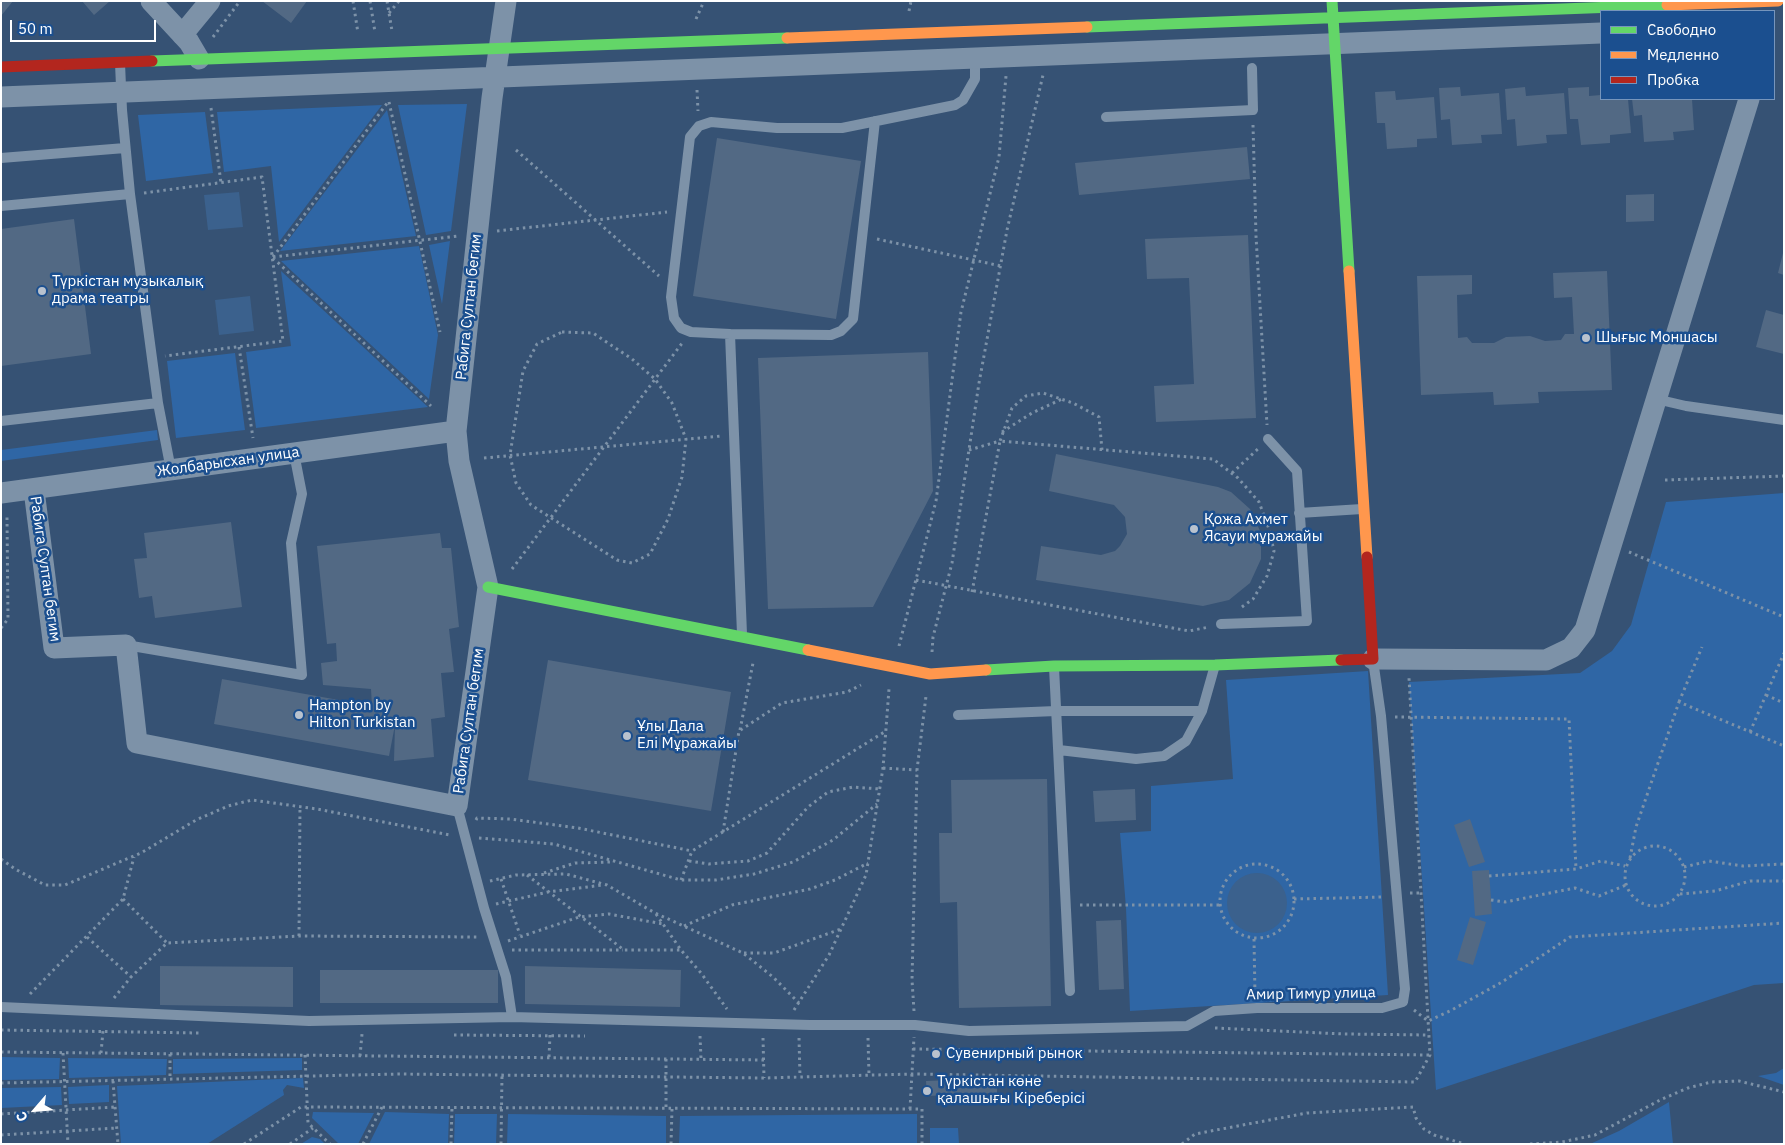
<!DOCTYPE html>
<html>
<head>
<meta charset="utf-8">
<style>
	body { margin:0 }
	#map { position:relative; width:1785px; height:1145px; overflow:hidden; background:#365274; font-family:"IBM Plex Sans",sans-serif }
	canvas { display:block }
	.frame { position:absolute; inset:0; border:2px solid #fff; pointer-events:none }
	.legend { position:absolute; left:1600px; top:10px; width:175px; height:90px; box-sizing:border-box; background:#1b4f8f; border:1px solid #7695bc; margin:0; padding:6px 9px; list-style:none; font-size:15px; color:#fff }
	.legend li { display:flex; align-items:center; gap:10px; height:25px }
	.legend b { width:25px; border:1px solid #7695bc }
	.north { position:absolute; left:10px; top:1085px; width:50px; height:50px; -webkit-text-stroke:4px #1b4f8f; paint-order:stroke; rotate:243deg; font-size:14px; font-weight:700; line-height:20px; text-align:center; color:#fff }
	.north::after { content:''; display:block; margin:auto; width:18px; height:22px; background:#fff; clip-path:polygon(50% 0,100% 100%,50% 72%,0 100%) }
	.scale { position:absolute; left:10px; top:20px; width:146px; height:22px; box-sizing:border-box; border:2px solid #fff; border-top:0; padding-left:6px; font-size:15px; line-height:18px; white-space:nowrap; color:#fff; -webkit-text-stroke:4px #1b4f8f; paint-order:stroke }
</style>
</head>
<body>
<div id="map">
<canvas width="1785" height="1145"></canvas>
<div class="frame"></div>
<ul class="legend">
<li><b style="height:6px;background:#63d668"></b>Свободно</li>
<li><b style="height:6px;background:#ff974d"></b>Медленно</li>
<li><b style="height:6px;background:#b3261e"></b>Пробка</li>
</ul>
<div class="north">С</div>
<div class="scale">50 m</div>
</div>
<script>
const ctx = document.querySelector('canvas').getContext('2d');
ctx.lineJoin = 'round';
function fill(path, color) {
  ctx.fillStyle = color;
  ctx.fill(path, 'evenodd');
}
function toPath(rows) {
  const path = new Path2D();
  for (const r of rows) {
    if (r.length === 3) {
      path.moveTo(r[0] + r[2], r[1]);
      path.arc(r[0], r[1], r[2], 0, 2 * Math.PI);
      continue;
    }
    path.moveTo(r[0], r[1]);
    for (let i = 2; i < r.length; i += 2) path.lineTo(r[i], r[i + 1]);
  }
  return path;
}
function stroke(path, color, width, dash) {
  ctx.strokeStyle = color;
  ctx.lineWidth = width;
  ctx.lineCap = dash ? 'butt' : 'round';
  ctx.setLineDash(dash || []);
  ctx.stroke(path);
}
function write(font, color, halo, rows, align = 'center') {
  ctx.font = font + ' "IBM Plex Sans",sans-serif';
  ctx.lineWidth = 5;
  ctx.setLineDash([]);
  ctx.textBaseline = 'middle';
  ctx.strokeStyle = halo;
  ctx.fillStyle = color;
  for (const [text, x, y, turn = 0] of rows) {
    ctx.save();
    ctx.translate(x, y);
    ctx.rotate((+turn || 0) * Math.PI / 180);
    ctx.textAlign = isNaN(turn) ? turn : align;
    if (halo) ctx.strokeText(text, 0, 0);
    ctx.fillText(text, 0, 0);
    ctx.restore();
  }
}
fill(toPath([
	[467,104,451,231,426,235,398,105],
	[382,105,279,242,271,166,224,172,217,112],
	[387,110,416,236,280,251],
	[205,112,213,173,146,181,138,115],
	[450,241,442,304,429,245],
	[419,246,438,335,429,399,281,261],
	[281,271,428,407,256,428,246,352,291,346],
	[235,353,245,430,176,438,167,361],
	[157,430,158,440,1,461,1,450],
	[1784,493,1784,983,1754,985,1436,1090,1409,682,1580,673,1612,651,1631,625,1666,502],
	[1368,671,1388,995,1130,1011,1126,908,1120,833,1151,831,1151,786,1233,779,1226,680],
	[1,1057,60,1058,59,1079,1,1080],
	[68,1058,167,1059,166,1075,69,1078],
	[302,1058,302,1070,173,1074,173,1059],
	[1784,1068,1784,1085,1758,1076,1776,1073],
	[303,1078,304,1088,287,1085,283,1090,284,1095,207,1144,121,1144,117,1086],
	[109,1085,109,1102,69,1104,68,1087],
	[61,1087,62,1105,1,1108,1,1088],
	[1669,1102,1673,1144,1590,1144,1619,1131],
	[313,1112,374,1113,358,1144,339,1144,312,1118],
	[385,1112,449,1114,448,1144,369,1144],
	[455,1114,497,1114,496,1144,454,1144],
	[508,1114,666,1116,666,1144,507,1144],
	[917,1114,917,1144,679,1144,680,1116],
	[930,1128,958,1128,959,1144,930,1144],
	[312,1137,320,1139,325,1144,301,1144]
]), '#2f66a5');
fill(toPath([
	[239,192,243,227,208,230,204,195],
	[250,296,254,331,219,335,215,300],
	[1257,903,30]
]), '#3b618d');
fill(toPath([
	[1,1,13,1,1,16],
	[82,1,110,1,94,15],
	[262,1,307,1,291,23],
	[1460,87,1461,96,1499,93,1502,134,1481,135,1482,143,1452,145,1450,119,1441,120,1439,88],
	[1525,87,1526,96,1564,93,1567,134,1546,135,1547,143,1517,146,1515,119,1507,120,1505,89],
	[1589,87,1589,96,1601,95,1601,99,1628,99,1631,133,1610,135,1610,143,1581,145,1578,119,1570,119,1568,88],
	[1395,91,1396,100,1434,97,1437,138,1417,139,1417,147,1387,149,1385,123,1377,123,1375,92],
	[1632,99,1692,99,1694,130,1673,132,1674,140,1644,142,1642,115,1634,116],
	[717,138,861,161,836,319,693,296],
	[1247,147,1250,179,1079,195,1075,163],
	[1654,194,1654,221,1626,222,1626,195],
	[74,219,91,354,1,366,1,229],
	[1248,235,1256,418,1156,422,1154,386,1194,384,1189,278,1147,279,1145,239],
	[1783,253,1784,253,1784,275,1778,273],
	[1607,271,1612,390,1538,392,1539,403,1494,405,1493,392,1421,395,1417,276,1472,275,1472,294,1457,295,1458,338,1467,337,1472,343,1494,343,1506,337,1530,336,1545,341,1561,340,1565,334,1574,334,1572,297,1554,298,1553,273],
	[1766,310,1784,315,1784,354,1756,347],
	[928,352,933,491,873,607,768,609,758,358],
	[1056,454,1218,487,1231,492,1250,509,1261,533,1261,559,1250,583,1229,600,1203,606,1036,580,1041,546,1101,555,1115,551,1120,546,1127,534,1125,517,1114,505,1049,491],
	[231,522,242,607,155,618,152,596,139,598,134,559,147,558,144,533],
	[440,533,442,548,451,548,459,627,449,629,454,672,441,673,445,717,431,719,434,757,394,761,395,725,389,756,214,724,222,679,372,706,371,689,323,685,321,663,337,661,336,643,327,644,317,546],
	[548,660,731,692,711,811,528,780],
	[1047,779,1051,1006,959,1008,957,902,940,903,939,833,952,833,951,780],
	[1135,789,1136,820,1095,822,1093,791],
	[1470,819,1485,862,1469,867,1454,825],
	[1489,870,1492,914,1475,916,1472,871],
	[1470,917,1486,922,1473,965,1457,960],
	[1121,920,1124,989,1099,990,1096,921],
	[160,966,293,967,293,1007,160,1005],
	[525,966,681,970,680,1007,525,1004],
	[320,970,498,970,498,1003,320,1003],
	[997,1078,997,1093,927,1096,926,1081]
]), '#526984');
stroke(toPath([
	[353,1,358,33],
	[370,1,375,32],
	[387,1,392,31],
	[909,11,911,1],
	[389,13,399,1],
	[696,19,704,1],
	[213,37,240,1],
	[697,90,698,111],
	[389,102,440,332],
	[211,108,221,183],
	[1253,125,1256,236,1267,425],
	[516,150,659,276],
	[144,193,262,177,283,341,165,356],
	[497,231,667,212],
	[877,239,1001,266],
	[273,257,458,236],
	[273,257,388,102],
	[273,258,431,406],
	[562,332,593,333,632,359,655,379,672,403,686,439,682,477,668,519,650,554,632,563,617,560,531,505,516,483,510,455,523,371,537,344,562,332],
	[239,347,253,438],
	[1002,432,1032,413,1062,399],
	[969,450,1000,441,1012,408,1026,396,1043,393,1073,403,1099,417,1102,450],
	[484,458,721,436],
	[1232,473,1259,448],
	[1665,480,1784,476],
	[1629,552,1784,617],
	[512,569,683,342],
	[916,580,1189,631,1209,627],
	[972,592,1000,441,1213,459,1238,478,1259,502,1269,529,1274,551,1267,576,1253,599,1239,609],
	[1,628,8,619,7,517],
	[899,646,936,501,961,312,999,157,1006,76],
	[932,652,933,637,952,563,979,383,1007,230,1043,75],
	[1766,695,1784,703],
	[1679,702,1702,647],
	[1395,717,1569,719,1576,869],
	[740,730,753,663],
	[1750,732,1784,653],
	[883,768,917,770],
	[476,820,477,818,510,819,578,828,692,851],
	[723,832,739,731,782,703,847,692,861,685],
	[479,838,554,844,681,880,716,880,754,874,793,862,833,840,877,804],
	[1655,876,30],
	[1630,858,1636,827,1679,702,1784,746],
	[1,859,15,869,45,885,65,885,141,853,196,820,228,806,252,800,317,809,450,835],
	[689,861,709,864,748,861,767,853,808,807,828,792,853,787,880,789],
	[1257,901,37],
	[1684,867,1709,861,1743,866,1784,864],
	[544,873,575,863,611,862],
	[527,875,624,950,681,950],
	[1489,876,1576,869,1601,861,1625,866],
	[501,879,520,935],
	[681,880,692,851,886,731],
	[490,881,516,875,566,874,607,885,655,913,743,953,773,977,799,1003],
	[1410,893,1422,893],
	[1680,894,1715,891,1750,881,1784,881],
	[123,899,167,943],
	[1294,899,1384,897],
	[1491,900,1505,902,1575,888,1599,896,1626,885],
	[496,904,548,892,603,885],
	[1080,905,1220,905],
	[656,914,681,950,701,973,727,1009],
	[684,926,732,905,810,889,835,880,868,863],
	[299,936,300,806],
	[87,937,131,977,167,943,299,936,479,937],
	[1254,939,1255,996],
	[508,941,579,917,609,914,663,924],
	[512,950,623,950],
	[744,953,774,953,841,929],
	[30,994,123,899,134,857],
	[114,998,131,977],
	[794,1010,829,955,866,875,883,768,889,689],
	[1414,1010,1428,1021,1450,1011,1502,982,1570,937,1784,923],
	[914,1011,912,980,917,770,926,696],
	[1215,1028,1344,1034,1429,1035],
	[1,1030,200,1033],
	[454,1035,585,1036],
	[700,1036,701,1059],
	[763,1038,764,1078],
	[799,1038,800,1077],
	[868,1038,869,1075],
	[913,1049,1430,1055],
	[1,1052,764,1060],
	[63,1053,68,1144],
	[101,1053,103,1031],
	[170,1054,170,1079],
	[305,1055,308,1123,330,1144],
	[360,1056,362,1034],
	[549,1057,550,1035],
	[666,1059,666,1109],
	[113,1081,118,1144],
	[1,1083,399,1074,764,1078,912,1074,1415,1082,1430,1055,1409,678],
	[910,1109,914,1037],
	[1,1114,115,1107],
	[1,1135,117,1128],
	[244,1144,301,1107,922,1109,922,1144],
	[290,1144,313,1128],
	[363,1144,382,1107],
	[451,1144,452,1107],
	[501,1144,502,1075],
	[671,1144,672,1109],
	[1182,1144,1195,1134,1307,1113,1413,1107,1416,1118,1424,1129,1434,1135,1465,1144],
	[1530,1144,1562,1142,1595,1135,1662,1099,1688,1088,1711,1082,1739,1081,1784,1092]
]), '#7d92a8', 3, [2.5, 4]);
stroke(toPath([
	[120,63,122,110,130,194,158,403,171,470],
	[1106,117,1253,110,1252,68],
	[1,158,125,148],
	[1,206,130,194],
	[730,334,831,335,841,331,853,319,875,121],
	[1656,399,1686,406,1784,420],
	[1,421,158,403],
	[1299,513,1362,509],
	[1221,624,1307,621,1297,471,1268,439],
	[742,634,730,334,691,332,681,328,674,318,671,297,690,137,699,126,711,122,777,128,842,128,955,105,963,100,975,79,975,58],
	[126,645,302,675,291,543,302,494,294,453],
	[1054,667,1070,991],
	[958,715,1056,711,1202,711,1215,665],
	[1059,750,1136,759,1164,756,1186,741,1202,711],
	[457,806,484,908,506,977,512,1017],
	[1,1007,309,1021,512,1017,810,1025,915,1025,969,1031,1187,1026,1214,1011,1257,1008,1382,1008,1403,1002,1405,989,1381,716,1373,660]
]), '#7d92a8', 10);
stroke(toPath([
	[151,1,189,42,199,59],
	[182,35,210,1],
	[1,97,1601,33],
	[34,490,54,648,126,645,137,743,457,806,488,587,459,461,456,431,492,98,506,1],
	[1,493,456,431],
	[1373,659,1546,660,1571,648,1585,630,1749,99]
]), '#7d92a8', 21);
stroke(toPath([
	[1332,1,1349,271],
	[1087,27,1667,5],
	[152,61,787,38],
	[488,587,808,650],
	[986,670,1054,666,1215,665,1341,660]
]), '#63d668', 11);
stroke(toPath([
	[1667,5,1778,1],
	[787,38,1087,27],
	[1349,271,1367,557],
	[808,650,930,674,986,670]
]), '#ff974d', 11);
stroke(toPath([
	[1,67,152,61],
	[1341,660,1373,659,1367,557]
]), '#b3261e', 11);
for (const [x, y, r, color] of [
	[42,291,5,"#b9c2ce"],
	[1586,338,5,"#b9c2ce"],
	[1194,529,5,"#b9c2ce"],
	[299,715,5,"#b9c2ce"],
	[627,736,5,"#b9c2ce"],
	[936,1054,5,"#b9c2ce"],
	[927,1091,5,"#b9c2ce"]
]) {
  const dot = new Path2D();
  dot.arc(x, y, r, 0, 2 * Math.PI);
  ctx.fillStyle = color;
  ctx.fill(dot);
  stroke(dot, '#1b4f8f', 2);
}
write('15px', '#fff', '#1b4f8f', [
	["Түркістан музыкалық",52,282],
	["драма театры",52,299],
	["Шығыс Моншасы",1596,338],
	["Қожа Ахмет",1204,520],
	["Ясауи мұражайы",1204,537],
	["Hampton by",309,706],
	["Hilton Turkistan",309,723],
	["Ұлы Дала",637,727],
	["Елі Мұражайы",637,744],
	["Сувенирный рынок",946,1054],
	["Түркістан көне",937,1082],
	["қалашығы Кіреберісі",937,1099]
], 'left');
write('15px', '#fff', '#1b4f8f', [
	["Рабига Султан бегим",469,307,-84],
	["Жолбарысхан улица",228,462,-8],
	["Рабига Султан бегим",45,569,82],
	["Рабига Султан бегим",469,721,-82],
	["Амир Тимур улица",1311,994,-1]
]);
</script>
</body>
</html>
